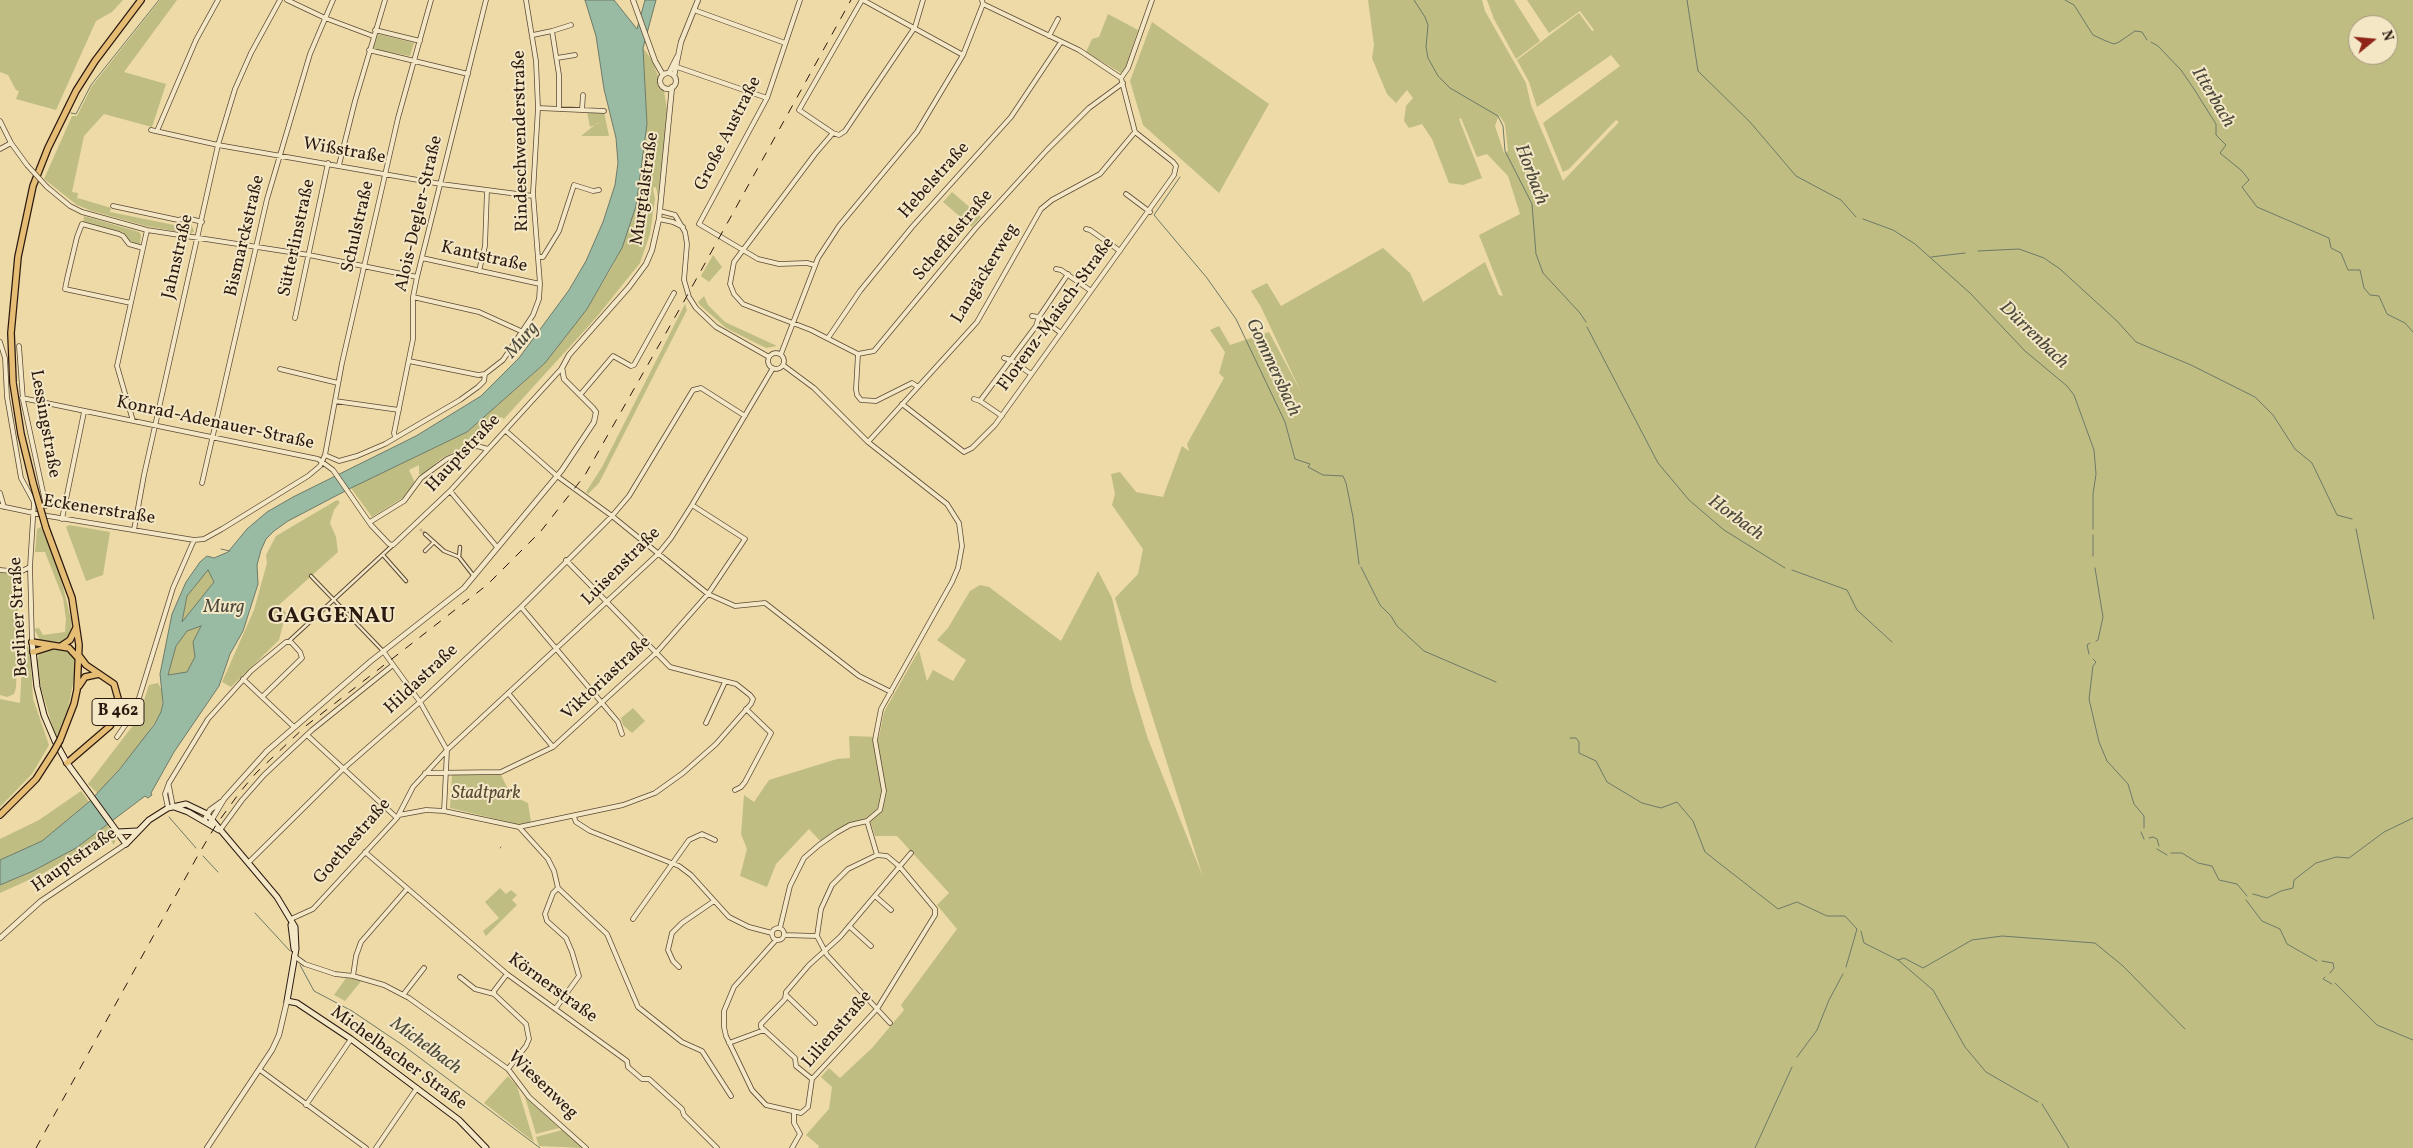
<!DOCTYPE html>
<html>
<head>
<meta charset="utf-8">
<style>
	body { margin:0 }
	#map { position:relative; width:2413px; height:1148px; overflow:hidden; background:#eddaa7; font-family:Vollkorn,serif }
	canvas { display:block }
	.north { position:absolute; left:2348px; top:15px; width:50px; height:50px; box-sizing:border-box; background:#f3e7c6; border:1px solid #a3957d; border-radius:50%; rotate:73deg; font-size:14px; font-weight:700; line-height:20px; text-align:center; color:#2b1910 }
	.north::after { content:''; display:block; margin:auto; width:18px; height:22px; background:#8f2418; clip-path:polygon(50% 0,100% 100%,50% 72%,0 100%) }
</style>
</head>
<body>
<div id="map">
<canvas width="2413" height="1148"></canvas>
<div class="north">N</div>
</div>
<script>
const ctx = document.querySelector('canvas').getContext('2d');
ctx.lineJoin = 'round';
function fill(path, color) {
  ctx.fillStyle = color;
  ctx.fill(path, 'evenodd');
}
function toPath(rows) {
  const path = new Path2D();
  for (const r of rows) {
    if (r.length === 3) {
      path.moveTo(r[0] + r[2], r[1]);
      path.arc(r[0], r[1], r[2], 0, 2 * Math.PI);
      continue;
    }
    path.moveTo(r[0], r[1]);
    for (let i = 2; i < r.length; i += 2) path.lineTo(r[i], r[i + 1]);
  }
  return path;
}
function stroke(path, color, width, dash) {
  ctx.strokeStyle = color;
  ctx.lineWidth = width;
  ctx.lineCap = dash ? 'butt' : 'round';
  ctx.setLineDash(dash || []);
  ctx.stroke(path);
}
function write(font, color, halo, rows, align = 'center') {
  ctx.font = font + ' Vollkorn,serif';
  ctx.lineWidth = 4;
  ctx.setLineDash([]);
  ctx.textBaseline = 'middle';
  ctx.strokeStyle = halo;
  ctx.fillStyle = color;
  for (const [text, x, y, turn = 0] of rows) {
    ctx.save();
    ctx.translate(x, y);
    ctx.rotate((+turn || 0) * Math.PI / 180);
    ctx.textAlign = isNaN(turn) ? turn : align;
    if (halo) ctx.strokeText(text, 0, 0);
    ctx.fillText(text, 0, 0);
    ctx.restore();
  }
}
fill(toPath([
	[0,0,123,0,112,12,96,21,56,110,16,99,19,91,16,90,8,75,0,72],
	[160,0,177,0,124,72,166,84,152,127,104,114,84,136,72,192,78,193,77,200,78,198,111,208,110,212,189,228,191,224,194,231,191,234,146,226,92,211,77,205,44,179,72,116,77,116,92,86],
	[1368,0,1482,0,1485,11,1526,83,1531,105,1563,181,1619,122,1616,120,1569,169,1563,172,1543,123,1620,66,1611,55,1537,107,1529,82,1517,60,1579,13,1592,31,1594,30,1580,11,1549,33,1527,0,2413,0,2413,1148,818,1148,819,1146,806,1135,829,1109,832,1087,821,1077,829,1068,840,1078,872,1048,904,1010,901,1005,957,929,937,905,949,893,897,836,875,836,870,821,851,827,822,843,809,829,776,864,767,887,740,876,747,849,741,834,744,795,754,802,769,780,837,759,850,758,849,736,879,737,884,712,919,650,927,681,933,670,953,681,966,660,937,640,948,628,970,591,980,585,989,587,1061,641,1098,571,1112,598,1132,687,1148,739,1203,877,1115,598,1138,574,1143,549,1112,505,1115,494,1111,474,1120,472,1136,492,1163,497,1182,446,1189,451,1187,444,1224,378,1219,373,1225,352,1210,330,1219,326,1230,345,1269,332,1301,392,1261,307,1251,291,1267,283,1281,306,1383,248,1410,273,1423,302,1485,262,1499,295,1503,296,1479,235,1520,214,1508,176,1487,154,1477,157,1461,118,1459,119,1482,178,1463,185,1449,183,1432,139,1422,124,1409,128,1404,121,1406,106,1413,98,1407,90,1396,103,1387,94,1372,58,1374,45],
	[2358,25,2388,25,2388,55,2358,55],
	[1499,115,1505,124,1508,151,1504,153,1495,126],
	[1487,0,1514,0,1540,41,1516,59,1494,19],
	[1108,14,1138,30,1124,72,1121,73,1086,52,1092,39,1099,37],
	[1152,22,1269,104,1219,193,1143,125,1130,81],
	[378,34,414,43,410,56,373,49],
	[643,48,652,60,658,76,658,83,664,91,668,116,658,197,656,187,653,188,655,199,650,234,640,263,595,319,504,419,501,417,495,422,480,440,442,458,422,475,419,474,419,465,409,470,415,483,404,497,372,517,351,488,467,432,545,363,587,309,611,269,622,248,636,207,644,156,647,123],
	[587,112,604,112,609,136,581,136,596,124,604,121,590,127],
	[952,192,981,217,972,227,943,202],
	[84,216,139,232,141,235,140,244,131,243,123,232,83,223],
	[713,255,722,267,709,282,701,276],
	[704,296,708,305,725,322,777,346,766,348,726,328,700,305,698,302],
	[685,304,687,310,599,483,588,494,586,492,602,467],
	[337,500,340,502,334,510,330,523,336,537,338,552,279,605,286,613,279,640,231,687,222,682,254,610,267,563,266,555,276,536],
	[69,525,110,532,103,575,86,581,66,527],
	[41,527,59,571,71,619,72,632,67,640,61,642,40,640,34,629,39,628,43,635,65,632,66,619,63,598,45,552,35,552,37,529],
	[208,569,214,582,182,624,187,596],
	[0,572,16,576,19,585,16,688,14,694,7,697,0,695],
	[201,625,193,642,195,657,187,672,168,675,176,646,187,631],
	[26,645,30,648,33,699,49,745,32,774,0,807,0,699,20,703,23,647],
	[60,649,71,652,75,661,76,668,68,709,56,738,41,688,37,660,39,654,43,651],
	[158,683,163,693,161,712,143,741,98,794,88,784,138,719,149,685],
	[633,708,645,721,632,733,623,725,621,718],
	[452,774,501,775,511,795,528,803,531,822,521,825,450,808],
	[81,791,89,802,42,841,0,860,0,839,39,820],
	[107,825,116,837,114,845,107,835,42,874,0,893,0,885,33,871,76,848],
	[500,888,506,894,511,890,517,895,512,900,517,905,486,936,483,931,499,918,485,902],
	[346,978,362,980,345,1001,334,995],
	[508,1076,517,1086,534,1142,484,1103],
	[525,1097,559,1128,536,1134],
	[562,1130,583,1148,539,1146,536,1137]
]), '#bfbd82');
const water = toPath([
	[585,0,614,0,637,29,645,0,656,0,643,48,647,124,636,206,622,248,587,309,545,363,467,432,351,488,288,521,274,531,266,539,261,550,257,565,258,584,243,631,230,654,219,686,174,752,151,793,152,795,148,798,145,796,76,848,33,871,0,885,0,860,42,841,89,802,119,770,154,725,161,712,163,703,160,674,172,614,186,582,200,562,207,556,214,558,228,552,247,529,267,512,293,497,416,436,481,396,519,358,569,290,586,261,603,222,615,185,618,163,616,138,604,89,596,36,585,0],
	[208,570,214,582,182,622,187,596,208,570],
	[201,626,193,642,195,657,187,672,168,675,176,646,187,631,201,626]
]);
fill(water, '#9abba3');
stroke(water, '#6e7a68', 1);
stroke(toPath([
	[1414,0,1425,17,1428,25,1426,47,1428,58,1438,76,1450,88,1498,116,1503,126,1505,151,1532,204,1536,254,1543,273,1580,313,1586,322],
	[1687,0,1698,71,1750,122,1796,176,1841,200,1856,217],
	[2065,0,2074,5,2093,35,2106,41,2114,44,2119,42,2135,31,2142,32,2147,40],
	[2151,42,2158,46,2181,70,2194,89,2216,124,2216,135,2226,145,2220,153,2242,171,2249,180,2242,187,2257,207,2329,238,2331,248,2341,253,2348,270,2360,270,2364,288,2370,295,2379,296,2387,314,2405,323,2413,332],
	[71,113,76,114,91,85,159,0],
	[1180,177,1154,215,1207,278,1236,319,1285,422,1295,459,1310,464,1308,467,1323,475,1343,476,1346,483,1353,517,1359,564],
	[1863,219,1893,230,1915,244,1971,294,2025,351,2067,386,2074,395,2094,450,2096,474,2093,494,2093,529],
	[1978,251,2019,249,2044,258,2060,269,2117,321,2136,342,2191,365,2255,397,2273,415,2295,449,2312,463,2337,515,2352,519],
	[1931,257,1965,253],
	[1587,327,1658,463,1689,500,1724,530,1785,568],
	[2356,529,2374,619],
	[221,549,230,551],
	[2093,556,2093,535],
	[1361,567,1380,605,1391,616,1397,626,1424,651,1496,682],
	[2095,568,2103,617,2098,640,2096,641],
	[1792,570,1847,590,1857,610,1892,642],
	[2089,654,2087,645,2090,643],
	[2093,659,2096,662,2093,666,2089,699,2099,742,2107,761,2128,784,2134,804,2144,816,2144,828],
	[1570,738,1576,738,1579,742,1579,753,1596,761,1607,782,1642,803,1661,808,1677,802,1693,821,1705,852,1778,909,1797,902,1827,916,1845,916,1857,929,1846,967],
	[169,817,196,848],
	[2141,832,2144,839],
	[2149,838,2153,837,2157,839,2159,846],
	[500,848,501,847],
	[2157,849,2167,855],
	[2171,853,2182,853,2198,863,2212,866,2219,880,2237,884,2247,896],
	[203,856,218,872],
	[2253,894,2267,898,2281,891,2293,888,2294,880,2316,863,2336,857,2349,858,2384,832,2413,818],
	[2246,900,2262,921,2280,929,2287,944,2317,961],
	[255,913,290,951],
	[1861,931,1864,943,1898,960,1933,990,1965,1047,1986,1072,2038,1102],
	[1898,960,1904,958,1923,968,1972,940,2002,936,2095,943,2123,966,2185,1029],
	[2322,961,2333,963,2334,968,2330,973],
	[300,965,314,991,352,1011,404,1046,540,1148],
	[2325,977,2323,979,2332,984],
	[2335,983,2377,1025,2413,1040],
	[1797,1057,1817,1030,1829,1000,1843,974],
	[2042,1104,2069,1148],
	[1755,1148,1792,1067]
]), '#6e7a68', 1);
stroke(toPath([
	[420,529,425,534]
]), '#c6b389', 2.5, [2.5, 1]);
const pedestrian = toPath([
	[425,534,444,551,459,557],
	[460,547,459,557,473,575],
	[425,551,434,542],
	[383,555,406,581],
	[311,576,383,651],
	[288,642,393,545]
]);
const minor = toPath([
	[287,0,325,18,373,36],
	[800,0,767,98,699,224,758,259,779,264,807,263,814,265],
	[863,0,963,55],
	[923,0,915,27,845,131,839,135,833,133,815,154,734,262,730,284,734,294,743,304,811,330,858,354,874,351,975,229,1047,150,1089,108,1123,83],
	[983,4,1079,50,1121,78,1135,132],
	[694,10,785,43],
	[375,30,420,41],
	[552,31,571,25],
	[533,35,552,31,559,75,559,109],
	[1049,36,1058,19],
	[369,50,468,74],
	[557,58,575,55],
	[677,67,767,98],
	[1121,78,1128,68,1152,0],
	[538,108,604,111],
	[582,110,583,95],
	[0,121,11,143,27,165],
	[151,130,218,145,441,184,533,196],
	[157,131,196,40,218,0],
	[833,133,799,110,862,0],
	[0,149,11,143],
	[339,165,355,101,385,0],
	[47,187,70,206,82,212,147,230,309,255,417,277],
	[1126,194,1150,212],
	[113,206,178,220,187,218,202,222],
	[660,211,675,215,685,232,687,244,684,280,689,297,696,308,716,327,769,357],
	[659,219,673,222,683,227],
	[1086,229,1090,230,1120,251],
	[540,257,543,257,559,231,574,185,593,191,599,190],
	[422,258,540,284],
	[1056,269,1061,270,1091,291],
	[479,271,485,246,487,190],
	[413,297,479,312,523,332],
	[131,303,65,289,67,279,77,237,82,224,119,234,123,236,129,244,143,248],
	[1032,316,1039,317,1061,333],
	[295,318,328,163],
	[828,338,860,291,912,227,1011,117,1061,42],
	[0,342,5,358,7,397,21,478,34,502,30,567,32,642],
	[19,346,23,400,46,506],
	[776,361,8],
	[781,354,818,258,839,226,917,132,963,55,983,4,982,0],
	[858,354,856,389,857,395,861,400,876,401,912,383,918,387],
	[1004,358,1011,360,1031,374],
	[409,361,478,375,485,374],
	[280,369,338,383],
	[580,395,613,356,631,366,634,365,674,293],
	[22,398,318,459,333,470,371,525,389,544,393,545,450,491,562,368],
	[974,399,980,401,1002,416],
	[335,401,399,410],
	[980,401,1036,326,1039,317,1068,274],
	[902,404,964,452,972,448,995,425,1174,175,1176,166,1173,162,1135,132],
	[133,421,117,366,147,230],
	[506,431,557,476,612,516,708,594,735,606,765,603,859,676,891,692],
	[395,437,394,433,413,339,413,297,417,277,486,0],
	[868,442,977,322,1041,209,1052,200,1100,174,1135,132],
	[325,455,339,461,357,456,385,444,460,400,478,387,484,381,485,374,503,360,533,315,539,299,540,284,533,193,538,108,536,61,526,0],
	[202,483,267,199,310,54,333,0],
	[450,491,497,547],
	[0,493,4,507],
	[0,506,48,516,194,540,204,539,222,529,308,476,320,466,325,455,342,363,398,118,431,0],
	[62,519,84,412],
	[370,522,404,501,421,478,447,459,477,446,488,449],
	[134,530,144,475,218,145,235,89,251,53,280,0],
	[0,570,20,572,30,567],
	[521,607,618,722,622,734],
	[383,651,420,702,447,750,444,811],
	[243,679,294,727],
	[508,693,553,747],
	[706,723,725,682],
	[307,735,397,818],
	[117,737,135,711,173,588,194,540],
	[425,773,501,772,553,747,656,653,708,594,745,539,692,505],
	[169,786,173,807],
	[735,790,741,787,745,782,771,733,746,709],
	[168,808,165,794,169,783,208,719,251,671,286,642,291,642,300,652,302,658,262,697],
	[399,815,426,810,444,811,519,827,623,805,655,793,683,773,716,744,751,704,753,699,750,695,736,684,670,667,566,560],
	[574,817,576,822,590,831,679,866,691,875,729,917,749,927,772,933],
	[519,827,548,859,554,871,558,888,607,934,638,1007,682,1042,702,1051,731,1096],
	[220,830,242,800,264,775,312,730,393,665],
	[365,852,507,974,627,1061,628,1067,642,1079,649,1079,682,1109,684,1115,717,1148],
	[249,862,342,770,420,702,521,607,612,516,629,496,693,390,701,388,745,416],
	[875,896,891,910],
	[291,919,313,909,397,818,413,787,447,750,658,554,671,538,692,505,773,368],
	[633,919,689,840,702,834,715,840],
	[849,926,871,946],
	[780,928,790,886,804,858,819,845,836,833,850,825,867,821,880,810,884,791,875,740,881,709,952,582,958,568,962,546,959,523,947,504,868,442,814,388,783,365],
	[778,934,6],
	[784,935,817,936,827,955,890,1023],
	[817,936,821,909,832,885,848,869,877,855],
	[776,940,734,987,724,1011,724,1027,726,1036,752,1090,766,1105,801,1113,808,1107,812,1079,877,1009,935,915,935,909,900,867,887,856,877,855,867,821],
	[294,956,305,964,335,974,353,976,384,985,409,998,508,1069,529,1097,586,1148],
	[679,967,673,961,668,950,672,933,682,923,714,901],
	[507,974,494,991,494,994,526,1024,529,1039,526,1046,508,1069],
	[353,976,356,956,361,942,407,889],
	[460,977,475,989,494,994],
	[403,995,424,968],
	[786,995,815,1023],
	[556,1008,579,976,572,952,566,938,547,921,545,914,553,893,558,888],
	[729,1043,764,1030],
	[260,1070,366,1148],
	[812,1079,796,1066,795,1058,761,1027,761,1024,785,999,786,992,809,965,840,937,911,853],
	[306,1105,351,1039],
	[376,1148,417,1088],
	[792,1148,800,1134,794,1123,794,1113]
]);
const tertiary = toPath([
	[633,0,655,61,663,75],
	[669,73,677,57],
	[668,81,8],
	[674,76,681,42,698,0],
	[204,821,210,810,221,802],
	[211,821,224,799,267,751,371,661,464,588,562,470,594,422,596,412,593,408,564,379,562,368,569,355,629,287,646,264,652,250,659,219,672,87],
	[0,938,41,901,126,844],
	[207,1148,272,1050,279,1035,287,1001]
]);
const secondary = toPath([
	[32,642,37,687,44,715,55,741,67,763,126,844,149,820,168,808,186,804,207,814,277,897,295,927,296,949,287,1001,297,1003,351,1039,459,1120,486,1148],
	[174,807,188,812,219,830],
	[118,832,137,831],
	[291,925,294,949]
]);
const primary = toPath([
	[33,483,21,434,13,383,11,333,18,257,33,186,48,148,76,91,95,61,141,0],
	[46,528,72,598,79,645,77,690,74,704,60,740],
	[32,642,69,648,79,659],
	[61,646,70,640,76,628],
	[33,652,52,646],
	[79,686,85,677,99,674],
	[67,763,110,726,118,712,119,702,114,684,86,665,80,657],
	[0,815,36,779,54,751]
]);
stroke(pedestrian, '#5c4936', 4.5);
stroke(minor, '#5c4936', 5.5);
stroke(tertiary, '#5c4936', 6);
stroke(secondary, '#2b1910', 7);
stroke(primary, '#2b1910', 8);
stroke(pedestrian, '#f3e7c6', 2.5);
stroke(minor, '#f3e7c6', 4);
stroke(tertiary, '#f3e7c6', 4.5);
stroke(secondary, '#f3e7c6', 5);
stroke(primary, '#e6bd74', 5.5);
stroke(toPath([
	[36,1148,197,857,216,825,240,792,256,773,307,725,487,585,541,531,585,475,683,303,851,0]
]), '#2b1910', 1, [9, 9]);
const minorBridge = toPath([
	[27,165,47,187]
]);
const primaryBridge = toPath([
	[33,483,46,528],
	[54,751,60,740]
]);
stroke(minorBridge, '#5c4936', 5.5, []);
stroke(primaryBridge, '#2b1910', 8, []);
stroke(minorBridge, '#f3e7c6', 4);
stroke(primaryBridge, '#e6bd74', 5.5);
for (const [x, y, w] of [
	[118,712,52]
]) {
  const box = new Path2D();
  box.roundRect(x - w / 2, y - 13.5, w, 27, 4);
  ctx.fillStyle = '#f3e7c6';
  ctx.fill(box);
  stroke(box, '#2b1910', 1);
}
write('bold 16px', '#2b1910', null, [
	["B 462",118,712]
]);
write('18px', '#2b1910', '#f3e7c6', [
	["Große Austraße",729,134,-63],
	["Rindeschwenderstraße",522,141,-91],
	["Wißstraße",344,152,10],
	["Hebelstraße",935,181,-48],
	["Murgtalstraße",646,189,-82],
	["Alois-Degler-Straße",420,214,-77],
	["Schulstraße",359,227,-77],
	["Bismarckstraße",246,236,-77],
	["Scheffelstraße",954,236,-50],
	["Sütterlinstraße",298,238,-78],
	["Jahnstraße",179,257,-77],
	["Kantstraße",484,258,13],
	["Langäckerweg",986,274,-59],
	["Florenz-Maisch-Straße",1057,315,-54],
	["Lessingstraße",44,424,80],
	["Konrad-Adenauer-Straße",215,424,12],
	["Hauptstraße",464,454,-47],
	["Eckenerstraße",99,511,9],
	["Luisenstraße",622,567,-45],
	["Berliner Straße",20,617,-93],
	["Viktoriastraße",607,679,-43],
	["Hildastraße",422,680,-43],
	["Goethestraße",353,842,-49],
	["Hauptstraße",75,861,-35],
	["Körnerstraße",552,989,36],
	["Lilienstraße",838,1030,-49],
	["Michelbacher Straße",398,1059,36],
	["Wiesenweg",542,1086,44]
]);
write('italic 18px', '#574a32', '#f3e7c6', [
	["Stadtpark",486,795]
]);
write('italic 19px', '#4c4a3c', '#f3e7c6', [
	["Itterbach",2212,98,59],
	["Horbach",1530,175,69],
	["Dürrenbach",2033,336,44],
	["Murg",523,341,-49],
	["Gommersbach",1272,368,65],
	["Horbach",1735,519,36],
	["Murg",224,609],
	["Michelbach",425,1047,36]
]);
ctx.letterSpacing = '1px';
write('bold 22px', '#2b1910', '#f3e7c6', [
	["GAGGENAU",332,618]
]);
ctx.letterSpacing = '0px';
</script>
</body>
</html>
